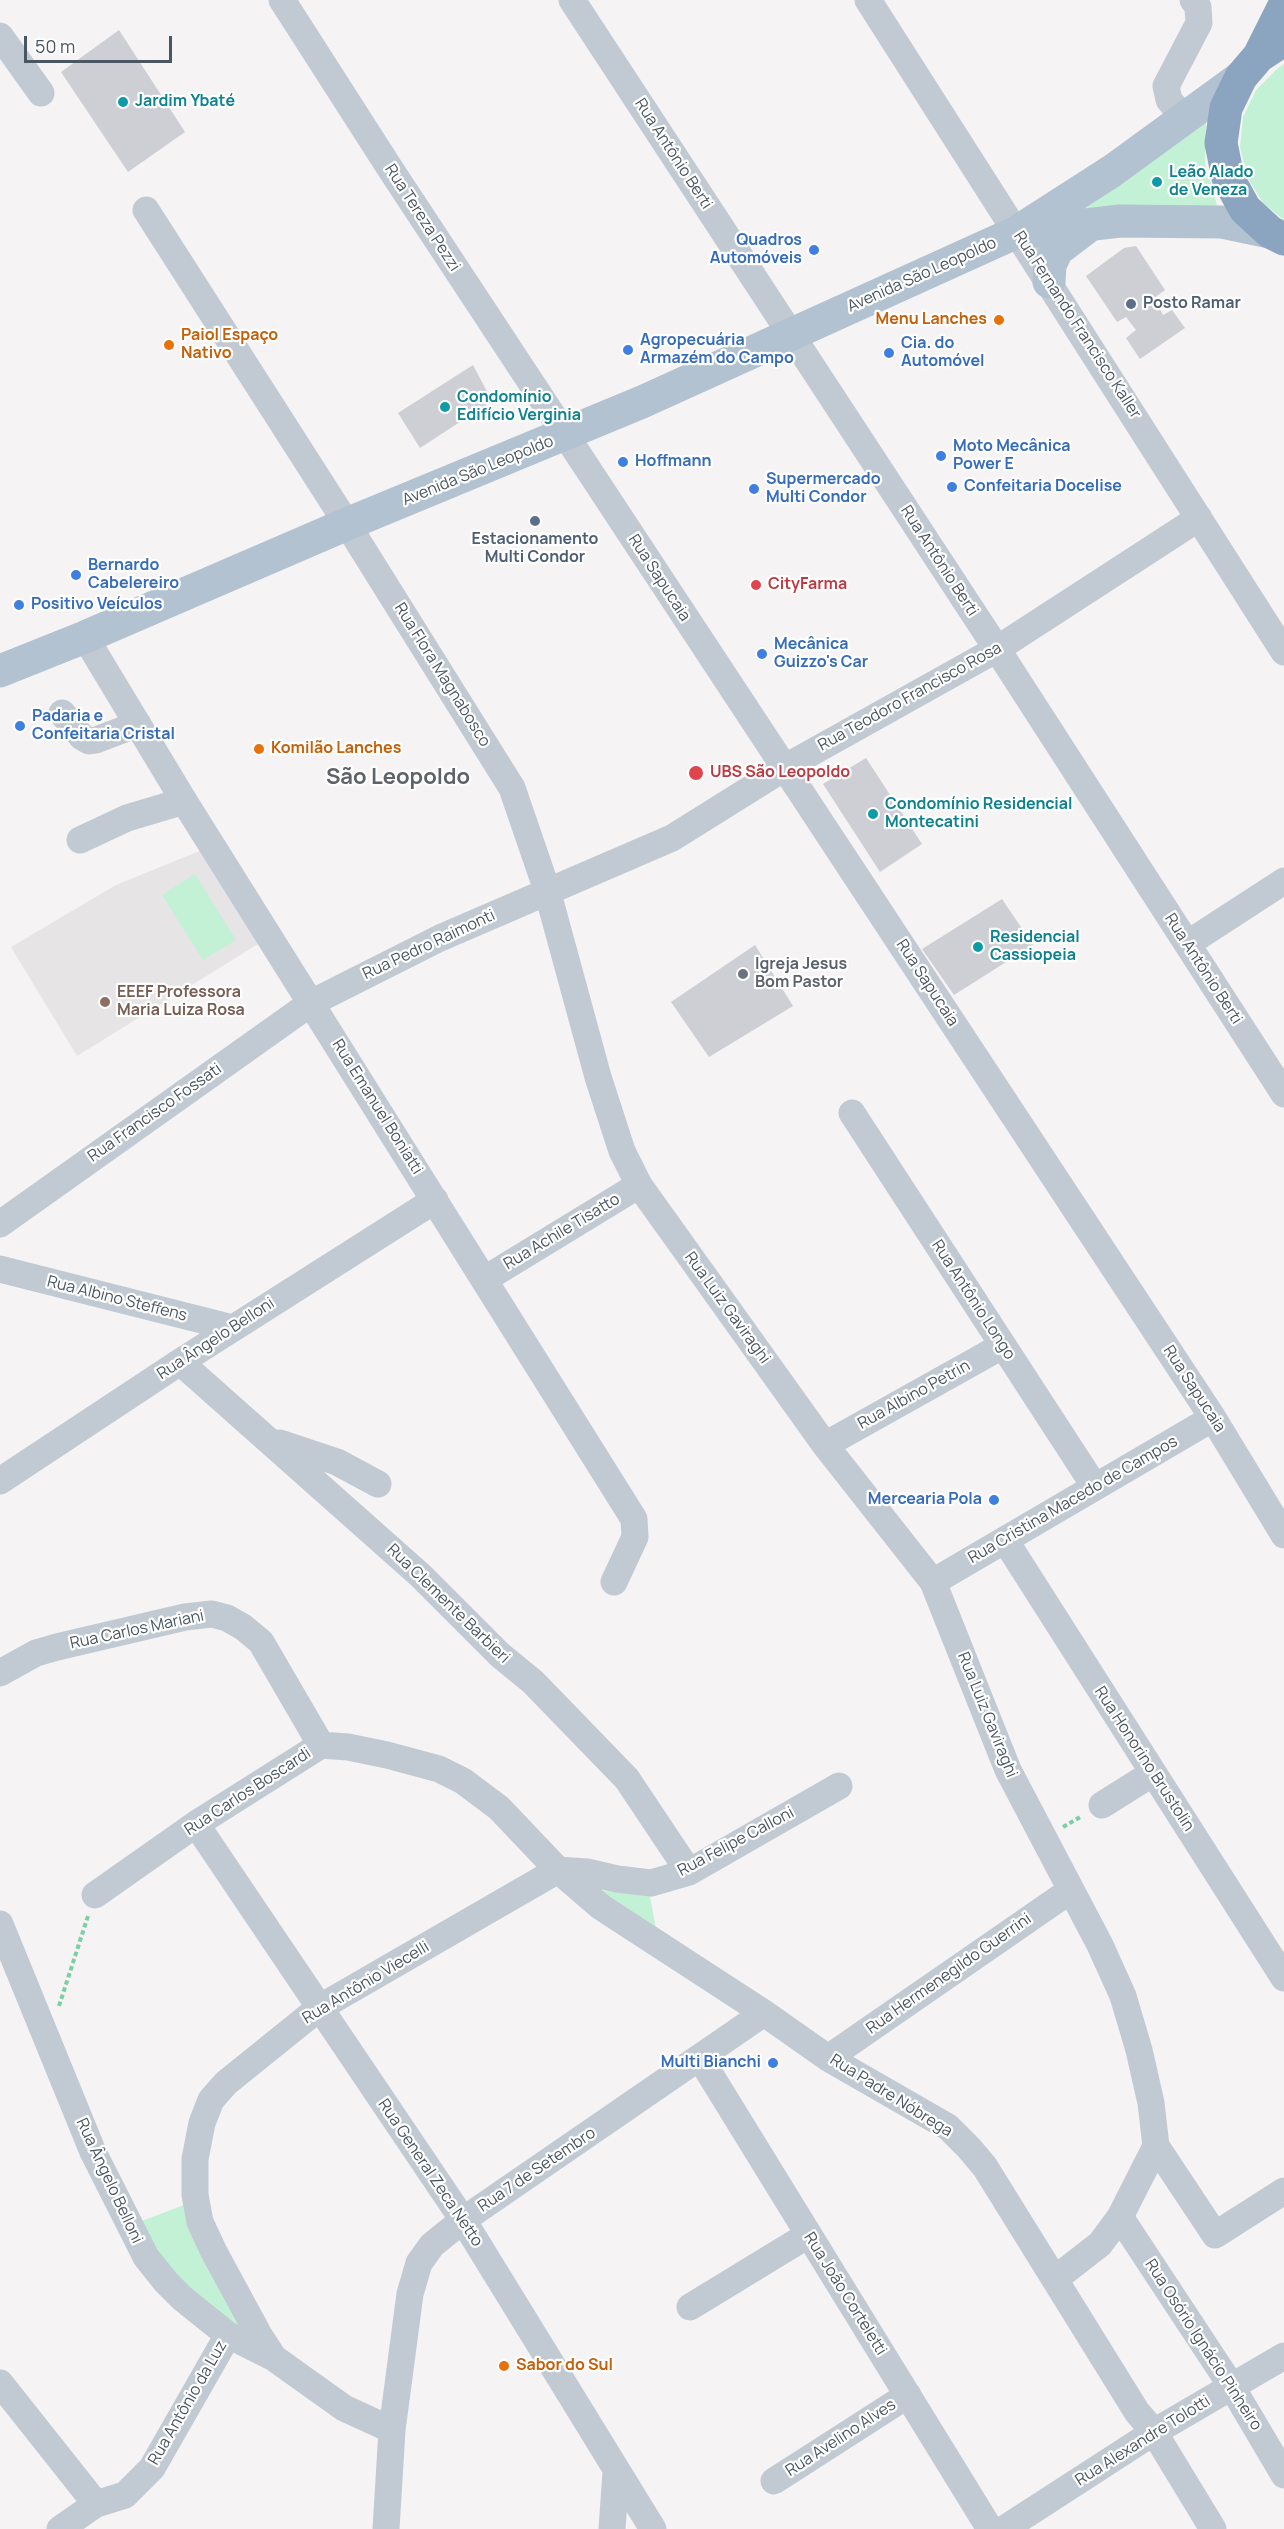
<!DOCTYPE html>
<html>
<head>
<meta charset="utf-8">
<style>
	body { margin:0 }
	#map { position:relative; width:1284px; height:2529px; overflow:hidden; background:#f5f3f3; font-family:Manrope,sans-serif }
	canvas { display:block }
	.scale { position:absolute; left:24px; top:36px; width:148px; height:27px; box-sizing:border-box; border:3px solid #4a5661; border-top:0; padding-left:8px; font-size:18px; line-height:21px; white-space:nowrap; color:#4a5661; -webkit-text-stroke:4px #fff; paint-order:stroke }
</style>
</head>
<body>
<div id="map">
<canvas width="1284" height="2529"></canvas>
<div class="scale">50 m</div>
</div>
<script>
const ctx = document.querySelector('canvas').getContext('2d');
ctx.lineJoin = 'round';
function fill(path, color) {
  ctx.fillStyle = color;
  ctx.fill(path, 'evenodd');
}
function toPath(rows) {
  const path = new Path2D();
  for (const r of rows) {
    path.moveTo(r[0], r[1]);
    for (let i = 2; i < r.length; i += 2) path.lineTo(r[i], r[i + 1]);
  }
  return path;
}
function stroke(path, color, width, dash) {
  ctx.strokeStyle = color;
  ctx.lineWidth = width;
  ctx.lineCap = dash ? 'butt' : 'round';
  ctx.setLineDash(dash || []);
  ctx.stroke(path);
}
function write(font, color, halo, rows, align = 'center') {
  ctx.font = font + ' Manrope,sans-serif';
  ctx.lineWidth = 4.5;
  ctx.setLineDash([]);
  ctx.textBaseline = 'middle';
  ctx.strokeStyle = halo;
  ctx.fillStyle = color;
  for (const [text, x, y, turn = 0] of rows) {
    ctx.save();
    ctx.translate(x, y);
    ctx.rotate((+turn || 0) * Math.PI / 180);
    ctx.textAlign = isNaN(turn) ? turn : align;
    if (halo) ctx.strokeText(text, 0, 0);
    ctx.fillText(text, 0, 0);
    ctx.restore();
  }
}
fill(toPath([
	[202,850,258,944,77,1056,11,947,116,885]
]), '#e6e4e5');
fill(toPath([
	[1284,64,1284,220,1263,203,1247,177,1240,147,1243,117,1256,90,1278,68],
	[1206,120,1205,163,1218,209,1066,216],
	[195,874,236,940,203,960,162,895],
	[583,1888,650,1896,656,1929],
	[184,2205,256,2340,179,2291,139,2222]
]), '#c3f1d5');
fill(toPath([
	[119,30,185,132,128,172,61,72],
	[1136,246,1165,290,1154,298,1163,315,1172,310,1185,328,1140,359,1126,338,1136,330,1126,317,1117,322,1086,276,1124,248],
	[473,365,492,401,420,448,398,413],
	[866,758,922,844,880,872,823,784],
	[1002,899,1033,945,954,995,922,949],
	[755,945,793,1006,709,1057,671,1002]
]), '#cdcfd5');
stroke(toPath([
	[1063,1827,1082,1816],
	[59,2006,88,1916]
]), '#7ad0a6', 4, [4.5, 3]);
stroke(toPath([
	[282,0,391,170,1213,1418,1284,1535],
	[572,0,997,649,1284,1094],
	[868,0,1284,652],
	[0,36,41,93],
	[1183,117,1169,100,1166,86,1199,23,1198,7,1193,0],
	[146,210,347,524,512,788,547,890,598,1077,622,1151,639,1185,825,1445,933,1582,1008,1770,1100,1945,1123,1996,1139,2050,1151,2103,1156,2146,1120,2217,1100,2244,1055,2279],
	[85,637,184,801,634,1519,635,1537,614,1582],
	[62,713,82,737,89,741,96,740,138,724],
	[80,840,127,818,184,801],
	[1187,944,1284,881],
	[852,1113,1095,1487],
	[0,1224,311,1003,440,938,672,838,784,768,997,649,1199,518],
	[0,1269,233,1328],
	[485,1279,639,1185],
	[180,1362,420,1575,500,1655,533,1682,627,1779,689,1872],
	[280,1443,337,1462,378,1484],
	[825,1445,1002,1346],
	[0,1481,180,1362,435,1200],
	[1005,1540,1284,1978],
	[933,1582,1213,1418],
	[0,1673,36,1653,57,1647,185,1617,212,1614,227,1618,243,1627,261,1642,321,1745],
	[1102,1805,1153,1773],
	[196,1824,463,2220,653,2529],
	[95,1895,196,1824,321,1745,348,1747,387,1755,439,1769,463,1781,499,1808,558,1870,601,1907,764,2013,828,2058,948,2127,969,2148,985,2167,1137,2412,1154,2432,1213,2529],
	[0,1924,93,2152,146,2257,166,2282,182,2298,228,2335,274,2358,344,2408,392,2430],
	[700,2058,990,2529],
	[828,2058,1071,1890],
	[1156,2146,1215,2235,1284,2191],
	[1120,2217,1232,2387,1284,2475],
	[690,2307,808,2235],
	[274,2358,259,2335,214,2252,200,2222,195,2195,195,2159,202,2123,211,2100,226,2083,319,2008,558,1870,587,1872,617,1879,651,1883,689,1872,839,1786],
	[0,2383,96,2504],
	[774,2481,908,2395],
	[60,2529,96,2504,125,2495,152,2468,228,2335],
	[386,2529,392,2430,410,2294,419,2263,432,2245,463,2220,764,2013],
	[612,2529,616,2472],
	[1004,2529,1154,2432,1284,2356]
]), '#c1cad2', 27);
stroke(toPath([
	[1025,232,1120,221,1222,222,1270,232],
	[1049,282,1050,265,1057,250,1090,225],
	[0,671,85,637,347,524,642,402,1017,232,1112,171,1241,77]
]), '#b3c2d1', 33);
stroke(toPath([
	[1284,40,1259,56,1241,77,1226,108,1221,143,1228,178,1245,209,1270,232,1284,239],
	[1259,56,1284,6]
]), '#8ba5c1', 33);
for (const [x, y, r, color] of [
	[123,102,6,"#0f9aa8"],
	[1157,182,6,"#0f9aa8"],
	[814,250,6,"#3f7fe0"],
	[1131,304,6,"#5c6f8a"],
	[999,320,6,"#e8710a"],
	[169,345,6,"#e8710a"],
	[628,350,6,"#3f7fe0"],
	[889,353,6,"#3f7fe0"],
	[445,407,6,"#0f9aa8"],
	[941,456,6,"#3f7fe0"],
	[623,462,6,"#3f7fe0"],
	[952,487,6,"#3f7fe0"],
	[754,489,6,"#3f7fe0"],
	[535,521,6,"#5c6f8a"],
	[76,575,6,"#3f7fe0"],
	[756,585,6,"#e0444e"],
	[19,605,6,"#3f7fe0"],
	[762,654,6,"#3f7fe0"],
	[20,726,6,"#3f7fe0"],
	[259,749,6,"#e8710a"],
	[696,773,8,"#e0444e"],
	[873,814,6,"#0f9aa8"],
	[978,947,6,"#0f9aa8"],
	[743,974,6,"#6b7280"],
	[105,1002,6,"#8d6e63"],
	[994,1500,6,"#3f7fe0"],
	[773,2063,6,"#3f7fe0"],
	[504,2366,6,"#e8710a"]
]) {
  const dot = new Path2D();
  dot.arc(x, y, r, 0, 2 * Math.PI);
  ctx.fillStyle = color;
  ctx.fill(dot);
  stroke(dot, '#fff', 2);
}
write('bold 16px', '#0d838f', '#fff', [
	["Jardim Ybaté",135,102],
	["Leão Alado",1169,173],
	["de Veneza",1169,191],
	["Condomínio",457,398],
	["Edifício Verginia",457,416],
	["Condomínio Residencial",885,805],
	["Montecatini",885,823],
	["Residencial",990,938],
	["Cassiopeia",990,956]
], 'left');
write('16px', '#4a5661', '#fff', [
	["Rua Antônio Berti",673,154,57],
	["Rua Tereza Pezzi",422,218,57],
	["Avenida São Leopoldo",922,275,-24],
	["Rua Fernando Francisco Kaller",1077,325,57],
	["Avenida São Leopoldo",478,471,-22],
	["Rua Antônio Berti",939,561,57],
	["Rua Sapucaia",659,578,57],
	["Rua Flora Magnabosco",442,675,58],
	["Rua Teodoro Francisco Rosa",910,697,-29],
	["Rua Pedro Raimonti",429,945,-25],
	["Rua Antônio Berti",1203,969,57],
	["Rua Sapucaia",927,983,57],
	["Rua Emanuel Boniatti",377,1107,58],
	["Rua Francisco Fossati",155,1113,-35],
	["Rua Achile Tisatto",562,1232,-31],
	["Rua Albino Steffens",117,1299,14],
	["Rua Antônio Longo",973,1300,57],
	["Rua Luiz Gaviraghi",727,1308,54],
	["Rua Ângelo Belloni",216,1339,-33],
	["Rua Sapucaia",1194,1389,57],
	["Rua Albino Petrin",914,1395,-29],
	["Rua Cristina Macedo de Campos",1073,1500,-30],
	["Rua Clemente Barbieri",448,1604,44],
	["Rua Carlos Mariani",137,1630,-12],
	["Rua Luiz Gaviraghi",987,1715,68],
	["Rua Honorino Brustolin",1144,1759,57],
	["Rua Carlos Boscardi",248,1792,-33],
	["Rua Felipe Calloni",736,1842,-28],
	["Rua Hermenegildo Guerrini",949,1974,-35],
	["Rua Antônio Viecelli",366,1983,-31],
	["Rua Padre Nóbrega",891,2096,32],
	["Rua 7 de Setembro",537,2170,-34],
	["Rua General Zeca Netto",430,2173,56],
	["Rua Ângelo Belloni",109,2181,65],
	["Rua João Corteletti",845,2294,58],
	["Rua Osório Ignácio Pinheiro",1203,2345,57],
	["Rua Antônio da Luz",188,2403,-60],
	["Rua Avelino Alves",841,2438,-33],
	["Rua Alexandre Tolotti",1143,2441,-32]
]);
write('bold 16px', '#366cbe', '#fff', [
	["Quadros",802,241,"right"],
	["Automóveis",802,259,"right"],
	["Agropecuária",640,341],
	["Armazém do Campo",640,359],
	["Cia. do",901,344],
	["Automóvel",901,362],
	["Moto Mecânica",953,447],
	["Power E",953,465],
	["Hoffmann",635,462],
	["Supermercado",766,480],
	["Multi Condor",766,498],
	["Confeitaria Docelise",964,487],
	["Bernardo",88,566],
	["Cabelereiro",88,584],
	["Positivo Veículos",31,605],
	["Mecânica",774,645],
	["Guizzo's Car",774,663],
	["Padaria e",32,717],
	["Confeitaria Cristal",32,735],
	["Mercearia Pola",982,1500,"right"],
	["Multi Bianchi",761,2063,"right"]
], 'left');
write('bold 16px', '#4e5e75', '#fff', [
	["Posto Ramar",1143,304],
	["Estacionamento",535,540,"center"],
	["Multi Condor",535,558,"center"]
], 'left');
write('bold 16px', '#c56008', '#fff', [
	["Menu Lanches",987,320,"right"],
	["Paiol Espaço",181,336],
	["Nativo",181,354],
	["Komilão Lanches",271,749],
	["Sabor do Sul",516,2366]
], 'left');
write('bold 16px', '#be3a42', '#fff', [
	["CityFarma",768,585],
	["UBS São Leopoldo",710,773]
], 'left');
write('bold 16px', '#5b616d', '#fff', [
	["Igreja Jesus",755,965],
	["Bom Pastor",755,983]
], 'left');
write('bold 16px', '#785e54', '#fff', [
	["EEEF Professora",117,993],
	["Maria Luiza Rosa",117,1011]
], 'left');
write('bold 22px', '#5f6368', '#fff', [
	["São Leopoldo",398,778]
]);
</script>
</body>
</html>
